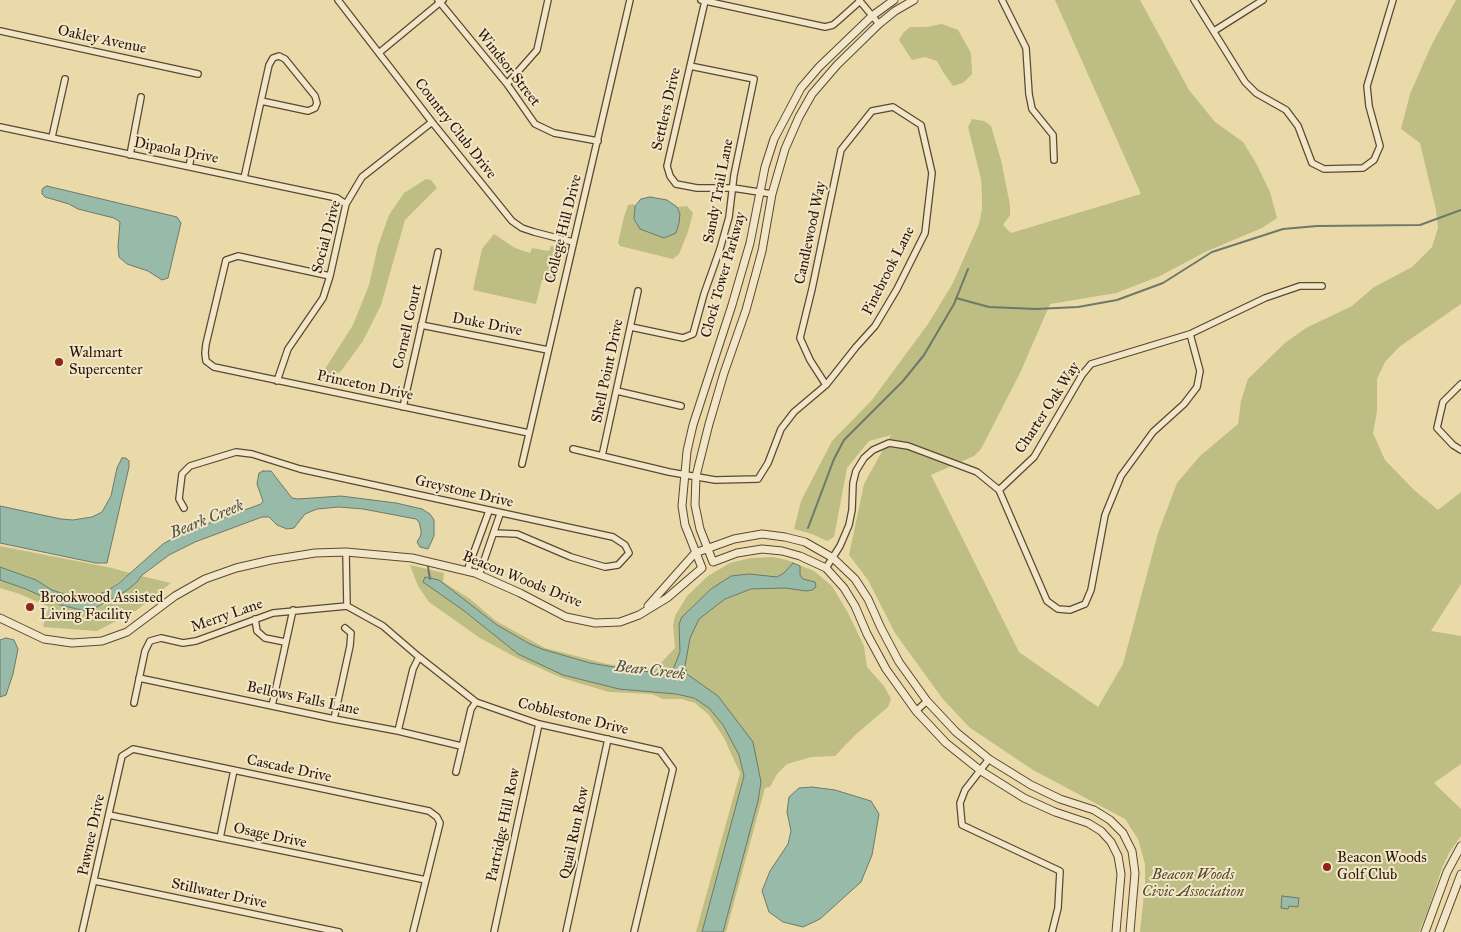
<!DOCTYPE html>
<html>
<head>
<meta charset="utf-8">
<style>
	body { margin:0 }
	canvas { display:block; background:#eadaaa }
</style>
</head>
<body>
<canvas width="1461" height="932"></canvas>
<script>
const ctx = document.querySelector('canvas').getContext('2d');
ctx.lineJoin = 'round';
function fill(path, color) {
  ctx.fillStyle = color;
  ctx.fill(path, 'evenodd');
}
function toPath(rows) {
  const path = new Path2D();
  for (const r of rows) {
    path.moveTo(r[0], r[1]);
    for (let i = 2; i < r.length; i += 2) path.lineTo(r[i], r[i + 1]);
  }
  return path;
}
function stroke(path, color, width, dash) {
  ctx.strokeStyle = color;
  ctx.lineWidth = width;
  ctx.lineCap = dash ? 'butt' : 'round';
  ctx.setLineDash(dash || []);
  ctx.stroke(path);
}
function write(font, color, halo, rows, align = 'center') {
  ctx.font = font + ' "IM FELL Great Primer",serif';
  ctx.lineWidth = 4;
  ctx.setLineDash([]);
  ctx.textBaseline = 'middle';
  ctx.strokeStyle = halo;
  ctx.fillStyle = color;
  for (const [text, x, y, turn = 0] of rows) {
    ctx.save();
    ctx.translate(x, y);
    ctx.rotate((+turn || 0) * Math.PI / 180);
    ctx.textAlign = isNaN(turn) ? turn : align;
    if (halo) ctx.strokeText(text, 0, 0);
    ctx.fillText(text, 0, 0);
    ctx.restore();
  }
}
fill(toPath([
	[1055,0,1140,0,1189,90,1215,122,1243,142,1256,163,1270,192,1277,218,1262,228,1205,252,1160,276,1116,293,1050,304,1020,373,981,449,974,456,931,475,1019,652,1098,707,1123,664,1158,533,1177,483,1200,456,1238,424,1241,401,1248,379,1285,343,1306,328,1352,306,1374,287,1412,267,1432,247,1438,228,1436,210,1420,143,1401,129,1410,94,1431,46,1456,0,1461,0,1461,304,1399,347,1385,362,1377,379,1377,411,1373,433,1385,460,1414,490,1438,510,1461,492,1461,584,1431,631,1461,636,1461,764,1434,783,1461,809,1461,836,1449,853,1442,868,1428,910,1419,932,1140,932,1145,885,1145,864,1138,839,1125,819,1033,770,969,727,942,698,895,633,868,580,849,555,864,484,891,435,869,441,847,468,834,537,827,541,812,534,794,529,801,501,832,441,872,400,928,324,953,283,979,224,982,209,982,196,981,179,968,127,972,119,984,121,991,126,1001,160,1010,205,1010,215,1003,225,1011,233,1141,194],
	[942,24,958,30,971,53,972,74,963,83,953,86,943,72,937,61,925,57,912,60,899,40,904,32,910,27,926,27],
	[426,179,431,180,437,188,405,220,381,305,363,341,341,371,326,380,322,379,323,372,353,325,369,285,378,246,389,215,404,193],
	[633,204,635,206,634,218,640,229,664,238,680,214,677,207,687,206,693,213,688,232,679,254,673,259,620,246,618,243,624,217,628,205],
	[494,234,515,248,530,253,532,248,549,251,551,246,561,248,553,282,542,280,536,304,473,290,482,249],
	[0,546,112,568,130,573,107,591,90,597,73,597,52,590,36,580,0,567],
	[773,557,787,560,814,571,832,586,848,613,864,646,867,667,884,686,891,699,888,707,855,735,835,756,811,757,787,764,777,774,770,787,765,788,726,932,696,932,740,773,724,738,709,715,695,703,681,699,663,699,652,694,609,692,562,678,515,657,480,638,429,602,418,586,410,565,444,573,443,582,470,599,496,621,545,648,607,664,636,668,657,667,675,648,673,625,675,616,687,596,708,576,730,563,750,558],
	[141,576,171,583,137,610,97,631,43,627,49,607,20,594,0,588,0,580,26,589,61,605,95,608,103,604,103,606,137,582]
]), '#bdbd84');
const water = toPath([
	[47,186,177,217,181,223,168,278,162,280,148,271,127,264,119,257,118,247,120,222,114,218,78,209,69,204,45,197,42,194,42,190,43,188,47,186],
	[650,197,667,200,677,207,680,214,679,223,676,233,664,238,640,229,634,219,635,206,641,199,650,197],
	[122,458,126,458,129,461,129,467,107,563,96,563,0,543,0,506,61,519,73,520,92,517,102,512,111,496,117,468,122,458],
	[263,471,271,471,292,498,298,499,341,496,396,503,422,509,430,514,434,520,434,536,428,549,420,547,417,542,421,535,421,530,419,522,416,519,363,509,339,507,317,509,305,514,294,528,287,529,277,525,269,517,262,517,195,542,169,555,141,576,137,582,126,591,95,608,85,611,61,605,26,589,0,580,0,567,36,580,52,590,73,597,90,597,107,591,119,583,163,544,182,533,261,504,263,501,257,484,259,473,263,471],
	[793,563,800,566,800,575,803,579,815,582,816,587,812,590,806,591,785,588,751,589,725,599,699,619,690,638,685,666,687,674,718,696,753,742,761,782,758,801,723,932,702,932,744,776,739,755,723,725,709,708,694,698,676,694,619,689,563,675,518,654,463,610,423,582,425,577,439,580,497,625,530,644,542,649,590,663,637,671,669,673,674,667,680,652,679,624,682,617,711,589,731,576,749,574,777,577,784,573,793,563],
	[6,638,14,640,18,649,13,674,6,695,0,697,0,640,6,638],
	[812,787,835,790,871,801,879,814,872,855,861,882,820,919,803,927,783,922,769,912,762,891,770,871,788,844,791,831,787,812,789,797,799,788,812,787],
	[1282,896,1299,898,1298,907,1289,906,1288,909,1281,908,1282,896]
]);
fill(water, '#98bba9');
stroke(water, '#6d7969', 1);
stroke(toPath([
	[956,298,989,307,1036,309,1078,307,1117,300,1163,283,1212,252,1283,229,1317,226,1420,225,1461,210],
	[808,528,834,459,844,440,903,381,924,355,954,304,968,269],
	[428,567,430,579]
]), '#6d7969', 2);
const minor = toPath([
	[338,0,432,122,512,221,522,228,534,232,573,242],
	[438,0,507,84,535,124,554,133,598,141],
	[701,0,825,27,833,25,840,19,859,2],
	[859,0,879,24],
	[1002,0,1026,48,1029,94,1032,109,1053,135,1054,160],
	[1194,0,1245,82,1256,93,1286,110,1298,126,1312,163,1324,169,1363,168,1374,160,1380,146,1369,106,1367,86,1393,0],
	[705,1,667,166,670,176,676,184,697,188,733,188,772,194],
	[0,31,198,74],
	[1214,31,1263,0],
	[380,52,443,0],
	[507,84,537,50,548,0],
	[0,127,337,198,346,204],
	[52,137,65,79],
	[130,155,141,97],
	[189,166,191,158],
	[244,178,261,101,269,65,273,58,279,56,285,59,315,96,317,103,315,108,308,111,261,101],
	[330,276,238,256,226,260,206,344,205,353,206,361,214,367,529,433],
	[421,325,548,350],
	[631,327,683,338,693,334,704,294,720,249,729,217,734,175,754,79,690,66],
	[277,381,288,349,323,298,330,276,346,204,362,177,432,122],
	[1461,384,1443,402,1437,428,1453,445,1461,450],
	[617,391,681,406],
	[403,407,438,252],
	[573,449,669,472,715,480,758,479,768,463,781,429,794,412,826,385,856,347,875,326,897,289,925,233,932,173,921,125,893,107,872,111,841,150,812,289,800,338,810,360,826,385],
	[602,456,638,291],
	[522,464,630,0],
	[999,490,1047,601,1058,609,1070,610,1085,604,1091,590,1105,515,1121,476,1153,432,1184,404,1197,387,1200,371,1190,334],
	[184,508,179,499,182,474,190,466,236,452,252,454,300,469,613,537,625,545,629,553,618,565,605,567,571,557,517,534,494,533],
	[346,552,347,606],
	[826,568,840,546,849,525,852,510,853,483,856,471,864,458,873,450,889,443,908,446,977,472,999,490,1034,457,1082,375,1091,364,1190,334,1265,298,1300,286,1322,286],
	[467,571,489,511],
	[479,575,500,514],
	[347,606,383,626,419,657,476,702,539,724,660,751,673,769,634,932],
	[255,619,257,631,265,638,285,642],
	[139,678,334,719,398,731,461,746],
	[134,703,145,651,150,641,161,638,183,643,196,641,273,613,347,606],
	[272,706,293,610],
	[916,711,927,701],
	[334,719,350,646,351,633,345,628],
	[398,731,413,669,419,657],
	[989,759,965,790,960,803,962,825,1060,871,1058,908,1052,932],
	[456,772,471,709,476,702],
	[109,815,426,880],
	[220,838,234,770],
	[95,881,339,932],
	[82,932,122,756,133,749,429,811,437,817,440,823,413,932],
	[494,932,539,724],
	[566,932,608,739]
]);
const tertiary = toPath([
	[914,0,895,11,879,24,837,65,812,94,799,117,785,149,772,194,762,251,746,310,724,373,709,424,696,476,695,505,700,529,713,562,737,553,762,549,782,551,800,556,826,568,844,588,855,606,867,634,886,669,916,711,946,743,981,771,1024,798,1055,812,1088,823,1101,831,1111,842,1118,856,1121,874,1116,932],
	[648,606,695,553,734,539,762,534,785,537,805,542,833,558,855,579,868,599,881,628,899,662,927,701,956,732,989,759,1031,785,1060,799,1094,810,1110,820,1123,833,1132,851,1135,873,1130,932],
	[0,618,44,639,72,643,102,641,127,632,175,596,205,579,236,568,271,560,315,553,346,552,412,558,475,573,520,593,566,617,595,623,620,622,639,615,667,598,702,568,685,525,682,506,687,451,693,425,732,305,750,243,765,167,774,139,801,88,819,67,872,16,894,0],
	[1425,932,1447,872,1461,846],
	[1439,932,1461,874]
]);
stroke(minor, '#5c4730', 8);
stroke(tertiary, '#5c4730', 9);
stroke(minor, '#f1e7c8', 5.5);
stroke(tertiary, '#f1e7c8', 7);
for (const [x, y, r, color] of [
	[59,362,5,"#8f2418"],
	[30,607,5,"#8f2418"],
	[1327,867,5,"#8f2418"]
]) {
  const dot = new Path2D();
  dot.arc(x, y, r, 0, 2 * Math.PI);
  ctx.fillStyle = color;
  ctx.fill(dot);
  stroke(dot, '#f1e7c8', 2);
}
write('15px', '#2c1608', '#f1e7c8', [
	["Oakley Avenue",102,40,12],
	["Windsor Street",508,68,52],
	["Settlers Drive",667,109,-77],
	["Country Club Drive",455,129,52],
	["Dipaola Drive",176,151,11],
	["Sandy Trail Lane",719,191,-79],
	["College Hill Drive",564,229,-76],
	["Candlewood Way",811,233,-78],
	["Social Drive",327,237,-75],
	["Pinebrook Lane",889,271,-63],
	["Clock Tower Parkway",724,275,-74],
	["Duke Drive",487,325,11],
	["Cornell Court",408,327,-77],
	["Shell Point Drive",608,371,-78],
	["Princeton Drive",365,386,12],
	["Charter Oak Way",1048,408,-57],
	["Greystone Drive",464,492,13],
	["Beacon Woods Drive",522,580,22],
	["Merry Lane",227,616,-19],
	["Bellows Falls Lane",303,699,12],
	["Cobblestone Drive",573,717,14],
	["Cascade Drive",289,769,12],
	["Partridge Hill Row",504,825,-78],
	["Quail Run Row",575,833,-78],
	["Pawnee Drive",92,835,-78],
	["Osage Drive",270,836,12],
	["Stillwater Drive",219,894,12]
]);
write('15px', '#2c1608', '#f1e7c8', [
	["Walmart",69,353],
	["Supercenter",69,370],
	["Brookwood Assisted",40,598],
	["Living Facility",40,615],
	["Beacon Woods",1337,858],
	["Golf Club",1337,875]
], 'left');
write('italic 15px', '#58482d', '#f1e7c8', [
	["Beacon Woods",1193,875],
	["Civic Association",1193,892]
]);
write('italic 16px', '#525040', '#f1e7c8', [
	["Beark Creek",207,520,-22],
	["Bear Creek",650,671,7]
]);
</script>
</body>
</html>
